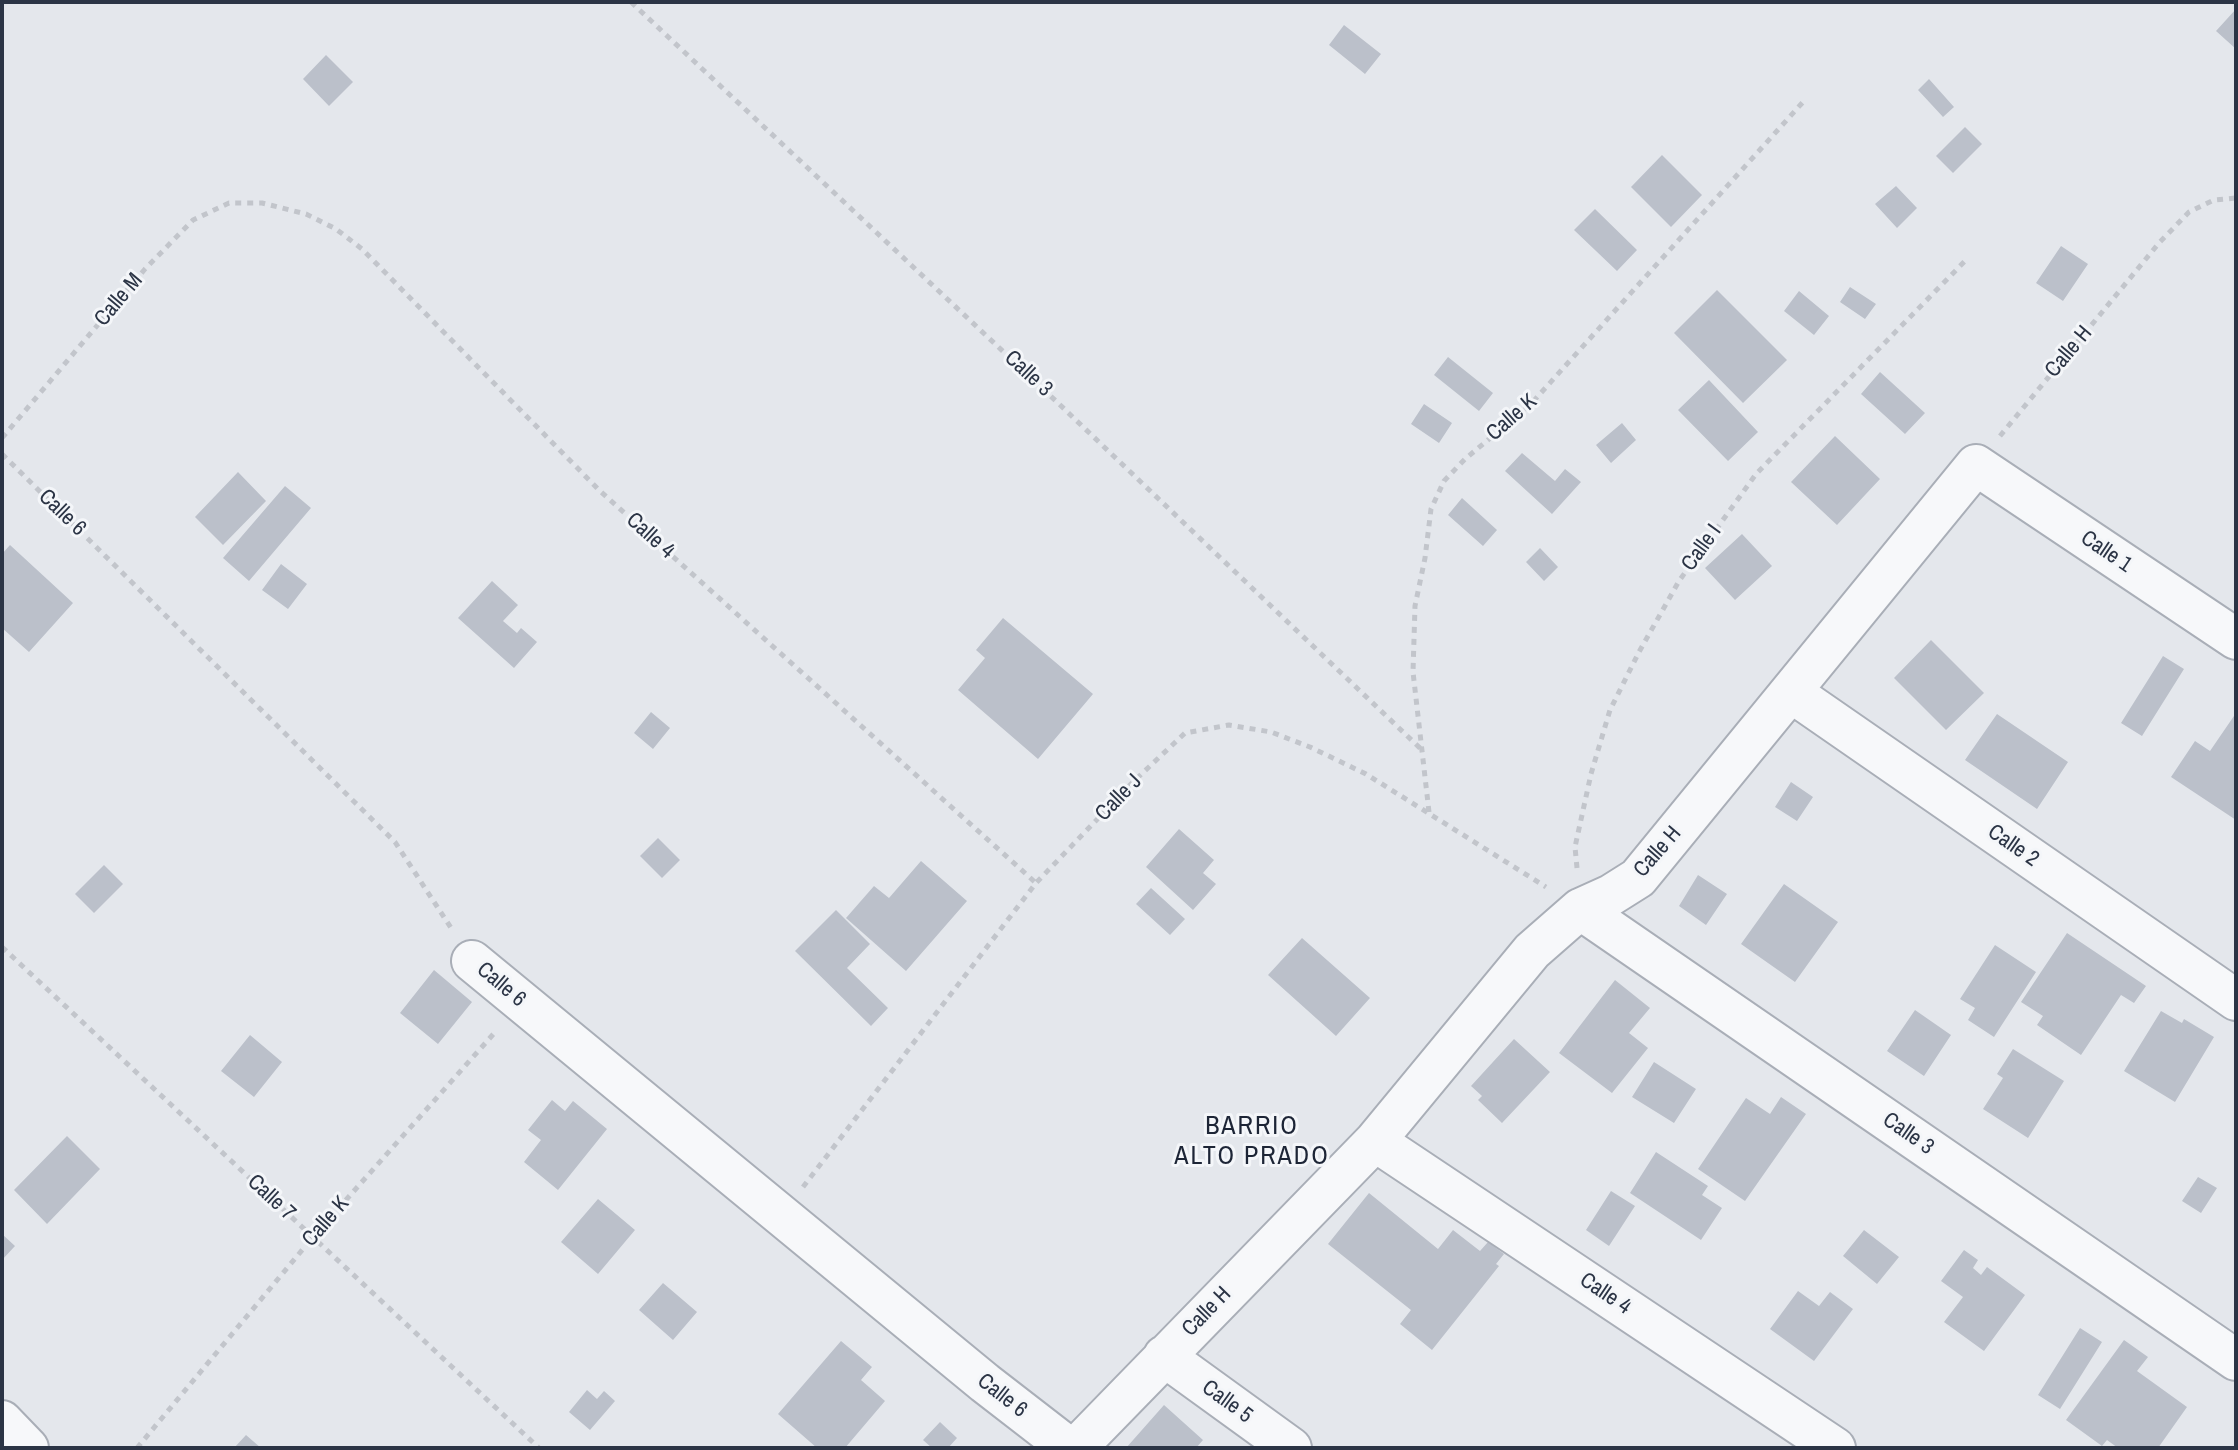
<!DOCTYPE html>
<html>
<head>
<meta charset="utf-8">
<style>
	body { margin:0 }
	#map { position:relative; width:2238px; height:1450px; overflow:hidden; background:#e4e7ec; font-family:"Archivo Narrow",sans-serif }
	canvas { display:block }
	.frame { position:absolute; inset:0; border:4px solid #2b3445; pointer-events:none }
</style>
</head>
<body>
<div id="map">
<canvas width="2238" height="1450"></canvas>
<div class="frame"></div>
</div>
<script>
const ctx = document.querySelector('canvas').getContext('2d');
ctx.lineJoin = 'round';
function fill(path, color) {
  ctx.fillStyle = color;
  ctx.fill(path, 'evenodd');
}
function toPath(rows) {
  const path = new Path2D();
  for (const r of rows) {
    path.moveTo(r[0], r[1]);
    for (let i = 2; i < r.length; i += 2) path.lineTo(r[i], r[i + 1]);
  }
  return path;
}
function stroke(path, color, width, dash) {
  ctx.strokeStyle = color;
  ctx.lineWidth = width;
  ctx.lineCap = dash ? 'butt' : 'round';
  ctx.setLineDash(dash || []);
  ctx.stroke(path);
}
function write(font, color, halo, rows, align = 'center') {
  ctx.font = font + ' "Archivo Narrow",sans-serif';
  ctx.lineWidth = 6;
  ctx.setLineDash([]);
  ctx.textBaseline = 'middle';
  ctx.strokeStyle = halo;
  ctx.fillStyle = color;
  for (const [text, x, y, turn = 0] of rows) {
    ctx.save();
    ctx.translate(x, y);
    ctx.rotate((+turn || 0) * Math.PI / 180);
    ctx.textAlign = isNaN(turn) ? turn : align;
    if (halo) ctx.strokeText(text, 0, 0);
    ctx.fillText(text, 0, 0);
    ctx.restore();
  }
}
fill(toPath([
	[2236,9,2236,49,2216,31],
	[1344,25,1381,54,1365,74,1329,45],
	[326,55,353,82,329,106,303,79],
	[1929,79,1954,107,1943,117,1918,90],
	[1965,127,1982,144,1953,173,1936,156],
	[1662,155,1702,195,1671,227,1631,187],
	[1896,186,1917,208,1897,228,1875,204],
	[1595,209,1637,250,1617,271,1574,230],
	[2061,246,2088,264,2063,301,2036,283],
	[1850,287,1876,304,1865,319,1840,302],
	[1717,290,1787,360,1743,403,1674,333],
	[1799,291,1829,316,1814,335,1784,311],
	[1448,357,1493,393,1479,411,1434,375],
	[1880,372,1925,413,1905,434,1861,394],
	[1709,380,1758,432,1728,461,1678,410],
	[1424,404,1452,423,1439,443,1411,424],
	[1622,423,1636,440,1611,463,1596,445],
	[1835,436,1880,479,1837,525,1791,482],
	[1522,453,1555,481,1565,469,1581,482,1552,514,1505,471],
	[238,472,266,501,223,545,195,517],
	[285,486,311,508,249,581,223,558],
	[1462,498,1497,530,1483,546,1448,515],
	[1742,534,1772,566,1735,600,1705,568],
	[10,545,73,603,29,652,2,628,2,554],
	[1540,548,1558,567,1544,581,1526,562],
	[281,564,307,584,288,609,262,590],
	[492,581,518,605,503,621,517,633,521,628,537,642,514,668,458,618],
	[1003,618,1093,694,1038,759,958,690,985,658,976,650],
	[1931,640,1984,693,1946,730,1894,678],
	[2163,656,2184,669,2142,736,2121,723],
	[651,712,670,728,653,749,634,733],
	[2236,713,2235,791,2236,820,2171,777,2195,741,2210,751],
	[1997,714,2068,762,2037,809,1965,760],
	[1791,782,1813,797,1797,821,1775,807],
	[1179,829,1214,860,1203,873,1216,884,1193,910,1146,867],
	[658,838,680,860,662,878,640,856],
	[921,861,967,901,906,971,846,918,874,886,889,898],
	[104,865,123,884,94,913,75,894],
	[1698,875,1727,894,1706,925,1679,906],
	[1784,884,1838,922,1795,982,1741,944],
	[1151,888,1185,919,1170,935,1136,904],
	[836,910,870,944,847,968,888,1008,871,1026,795,951],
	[2067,933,2146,986,2134,1003,2121,995,2081,1055,2037,1025,2043,1016,2021,1002],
	[1302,938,1370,998,1336,1036,1268,975],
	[1995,945,2036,972,1994,1037,1968,1020,1975,1008,1960,999],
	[434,970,472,1002,438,1044,400,1013],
	[1615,980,1650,1008,1629,1033,1648,1048,1612,1093,1559,1053],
	[1915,1010,1951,1035,1924,1076,1887,1051],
	[2161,1011,2182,1023,2184,1019,2214,1037,2175,1102,2124,1071],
	[250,1035,282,1062,254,1097,221,1071],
	[1514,1039,1550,1072,1502,1123,1478,1100,1482,1096,1471,1086],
	[2013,1049,2064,1081,2028,1138,1983,1109,2003,1078,1997,1074],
	[1654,1062,1696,1089,1674,1123,1632,1097],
	[1781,1097,1806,1114,1745,1201,1698,1169,1746,1098,1770,1114],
	[552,1100,565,1111,573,1101,607,1129,558,1190,524,1162,541,1140,528,1130],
	[67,1136,100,1169,47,1224,14,1190],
	[1656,1152,1708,1186,1702,1195,1722,1208,1701,1240,1630,1193],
	[2198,1177,2217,1188,2201,1213,2182,1201],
	[1611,1191,1635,1206,1609,1246,1586,1230],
	[1369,1193,1438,1249,1453,1230,1480,1251,1488,1242,1504,1254,1496,1264,1499,1266,1432,1350,1400,1324,1411,1310,1328,1244],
	[598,1199,635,1230,598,1274,561,1242],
	[1864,1230,1899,1257,1877,1284,1843,1256],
	[2,1234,15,1246,2,1260],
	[1964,1250,1978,1260,1973,1268,1981,1275,1987,1267,2025,1295,1984,1351,1944,1322,1963,1297,1941,1281],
	[663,1283,697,1312,673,1340,639,1310],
	[1798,1291,1819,1306,1830,1292,1853,1309,1814,1361,1770,1329],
	[2080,1328,2102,1342,2060,1409,2038,1395],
	[2124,1340,2148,1357,2137,1371,2187,1407,2158,1448,2118,1448,2107,1440,2102,1446,2066,1420],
	[841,1341,872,1367,861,1380,885,1401,845,1448,817,1448,778,1414],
	[587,1390,597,1399,604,1391,615,1401,590,1430,569,1412],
	[1164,1405,1203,1440,1196,1448,1126,1448],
	[940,1422,957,1438,948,1448,932,1448,923,1440],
	[246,1435,261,1448,234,1448]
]), '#bbc0ca');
const minor = toPath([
	[1791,692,2236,1000],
	[1580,909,2236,1360],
	[472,961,985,1383,1069,1448],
	[1375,1141,1835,1448],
	[1164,1356,1291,1448],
	[2,1421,28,1448],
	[1076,1448,1375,1141,1532,951,1580,909,1611,895,1638,878,1976,465,2236,639]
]);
stroke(minor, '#a9aeb7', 44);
stroke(toPath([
	[631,2,1058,403,1422,750],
	[2000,436,2159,243,2189,212,2214,200,2236,198],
	[2,438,145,269,193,220,229,203,262,203,306,214,336,229,362,249,600,491,1036,883],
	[2,454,395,842,453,931],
	[1429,812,1413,672,1415,606,1425,558,1431,509,1444,481,1465,459,1530,405,1803,102],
	[1577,868,1575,847,1591,774,1610,710,1639,652,1679,581,1756,474,1965,261],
	[2,947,539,1448],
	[803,1187,1036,883,1132,783,1185,733,1229,725,1271,732,1310,747,1366,774,1546,887],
	[137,1448,313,1237,497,1030]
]), '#c2c5cb', 5, [6, 6]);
stroke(minor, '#f7f8fa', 40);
write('22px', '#2b3445', '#f4f6f9', [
	["Calle M",119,300,-50],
	["Calle H",2069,352,-50],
	["Calle 3",1028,374,43],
	["Calle K",1512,418,-41],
	["Calle 6",62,513,44],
	["Calle 4",650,536,42],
	["Calle I",1702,548,-54],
	["Calle 1",2106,552,34],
	["Calle J",1119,798,-46],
	["Calle 2",2013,846,35],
	["Calle H",1658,852,-49],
	["Calle 6",501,985,40],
	["Calle 3",1908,1134,35],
	["Calle 7",271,1198,43],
	["Calle K",326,1222,-49],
	["Calle 4",1605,1294,34],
	["Calle H",1207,1312,-46],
	["Calle 6",1002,1396,38],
	["Calle 5",1227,1402,36]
]);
ctx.letterSpacing = '2px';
write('26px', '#1d2536', '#f4f6f9', [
	["BARRIO",1252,1127],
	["ALTO PRADO",1252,1157]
]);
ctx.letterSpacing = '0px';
</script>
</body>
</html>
